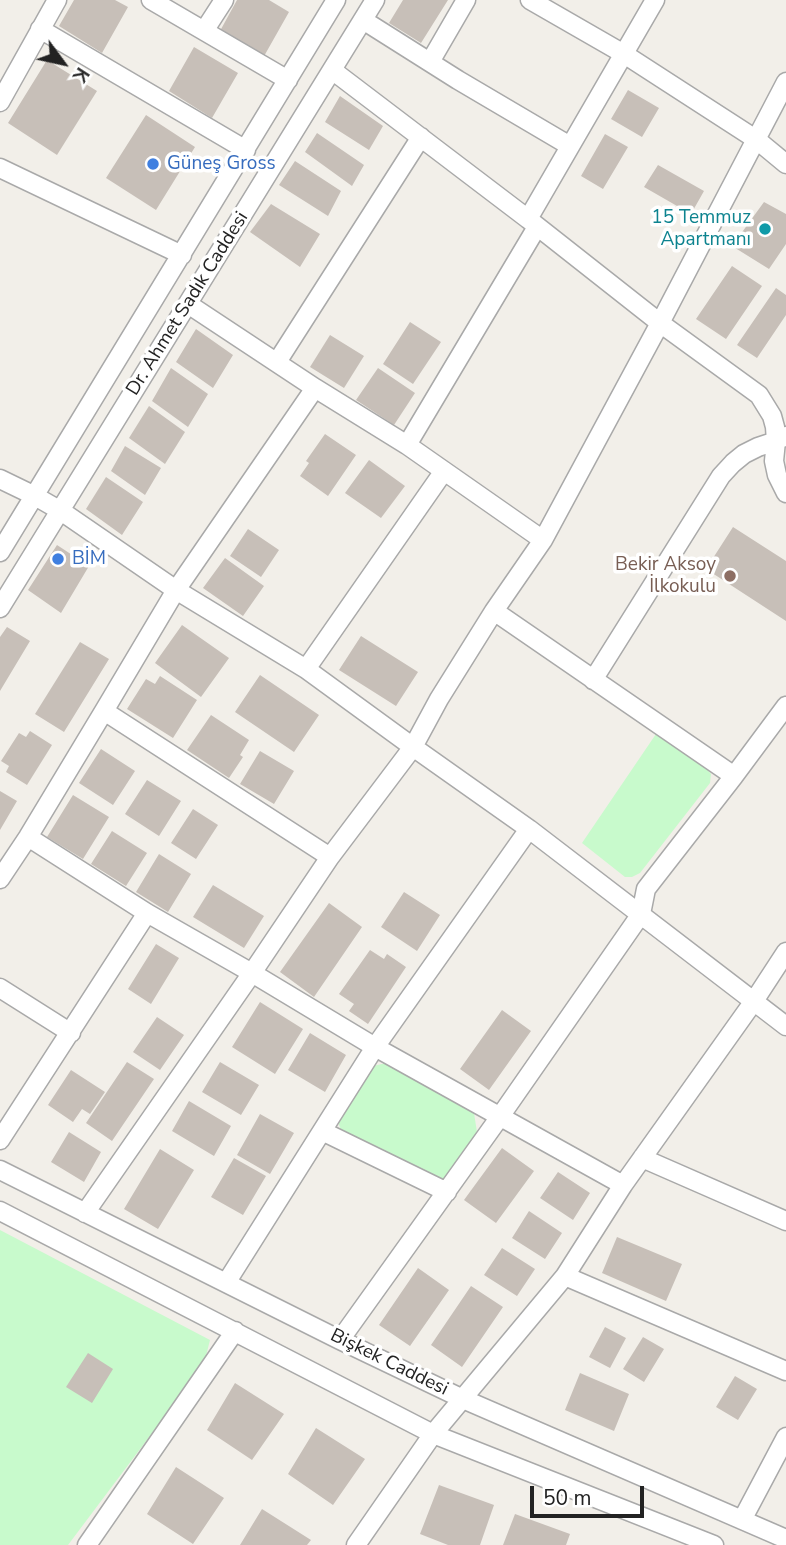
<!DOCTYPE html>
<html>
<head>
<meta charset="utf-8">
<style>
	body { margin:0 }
	#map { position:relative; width:786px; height:1545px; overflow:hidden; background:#f2efe9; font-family:"Nunito Sans",sans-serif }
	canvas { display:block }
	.north { position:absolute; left:28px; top:28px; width:70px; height:70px; -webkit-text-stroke:5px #fff; paint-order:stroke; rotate:123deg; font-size:19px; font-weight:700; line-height:28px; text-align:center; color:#222 }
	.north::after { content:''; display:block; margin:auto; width:24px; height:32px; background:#222; clip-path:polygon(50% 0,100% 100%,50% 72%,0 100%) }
	.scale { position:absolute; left:530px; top:1486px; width:114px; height:32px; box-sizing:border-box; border:4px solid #222; border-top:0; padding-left:9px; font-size:21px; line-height:24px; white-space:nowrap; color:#222; -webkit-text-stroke:5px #fff; paint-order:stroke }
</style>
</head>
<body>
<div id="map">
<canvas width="786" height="1545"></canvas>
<div class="north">K</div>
<div class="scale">50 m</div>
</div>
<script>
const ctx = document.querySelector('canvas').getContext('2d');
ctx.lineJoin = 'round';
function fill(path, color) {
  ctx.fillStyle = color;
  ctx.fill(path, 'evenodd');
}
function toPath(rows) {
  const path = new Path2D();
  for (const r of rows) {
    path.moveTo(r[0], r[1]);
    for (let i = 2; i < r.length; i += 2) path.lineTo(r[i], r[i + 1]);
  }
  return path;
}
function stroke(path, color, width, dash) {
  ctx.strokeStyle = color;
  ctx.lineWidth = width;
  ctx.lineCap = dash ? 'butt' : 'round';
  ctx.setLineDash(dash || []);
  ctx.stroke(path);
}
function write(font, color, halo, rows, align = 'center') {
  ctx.font = font + ' "Nunito Sans",sans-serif';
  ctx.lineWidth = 7;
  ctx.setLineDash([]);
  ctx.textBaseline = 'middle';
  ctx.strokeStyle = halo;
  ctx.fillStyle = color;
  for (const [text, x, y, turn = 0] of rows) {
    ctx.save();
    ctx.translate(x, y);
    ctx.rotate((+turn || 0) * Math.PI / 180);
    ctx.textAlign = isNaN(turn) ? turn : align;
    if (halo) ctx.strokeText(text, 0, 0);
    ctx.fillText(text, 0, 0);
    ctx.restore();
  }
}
fill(toPath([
	[656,734,705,767,711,774,710,783,640,873,632,877,625,877,582,843],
	[386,1063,474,1113,477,1132,444,1180,435,1179,341,1130,338,1122,369,1067],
	[0,1230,210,1340,204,1364,68,1545,0,1545]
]), '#c8facc');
fill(toPath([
	[74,0,115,0,128,7,102,53,59,26],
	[237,0,269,0,289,12,263,58,220,31],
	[403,0,448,0,421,43,389,23],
	[194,47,238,73,212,118,169,91],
	[47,60,97,91,57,155,8,123],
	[628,90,659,108,642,137,611,119],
	[340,96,383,126,369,150,325,122],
	[146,115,195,147,156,210,106,178],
	[317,133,364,165,352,186,305,152],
	[605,134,628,147,603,189,581,176],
	[295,161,341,191,328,216,279,185],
	[658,165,704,191,691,214,644,187],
	[764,202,786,214,786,244,769,269,732,246],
	[271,204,320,234,300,267,250,232],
	[732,266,762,286,726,339,696,319],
	[776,288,786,295,786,315,757,358,737,345],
	[410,322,441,342,413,384,383,364],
	[196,329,233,355,213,388,176,362],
	[330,335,364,356,344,388,310,367],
	[171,368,208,394,188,427,152,401],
	[378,368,415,393,394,425,356,400],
	[149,406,185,432,165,464,129,438],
	[325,434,356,455,328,496,300,476,309,463,306,461],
	[125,446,161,468,145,495,111,471],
	[369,460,405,486,381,518,345,493],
	[106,477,143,502,122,535,86,509],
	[733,527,786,561,786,621,706,569],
	[248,529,279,550,261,577,230,556],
	[57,545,89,566,61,613,28,590],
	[225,558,264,586,243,616,203,588],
	[182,625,229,658,201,697,155,663],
	[7,627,30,641,0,691,0,637],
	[361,636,418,672,396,706,339,670],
	[80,642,109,659,64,732,35,714],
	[260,675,319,715,294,752,235,712],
	[160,676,197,700,173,738,127,709,146,679,155,684],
	[211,715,249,740,240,755,243,757,229,778,187,750],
	[30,731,52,745,27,785,6,772,9,766,1,761,19,733,26,737],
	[101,749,135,771,113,805,79,783],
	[260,751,294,771,274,804,240,784],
	[147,780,181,801,159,836,125,814],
	[0,791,17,801,0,830],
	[73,795,109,817,83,859,47,837],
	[193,809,218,825,196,859,171,843],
	[112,831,147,853,126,886,91,864],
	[159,854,191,874,168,912,136,892],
	[213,885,264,916,244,948,193,917],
	[404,892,440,915,417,951,381,927],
	[329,903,362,927,314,997,280,972],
	[156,944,179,958,151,1004,128,989],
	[370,950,384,959,387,954,406,967,368,1024,349,1011,354,1004,339,994],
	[260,1002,303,1029,275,1074,232,1047],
	[502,1010,531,1031,489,1090,460,1069],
	[157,1017,184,1035,160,1070,133,1052],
	[310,1033,346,1055,325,1092,288,1070],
	[127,1062,154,1079,112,1141,86,1123],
	[220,1062,259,1085,241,1115,202,1092],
	[71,1070,105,1092,90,1114,82,1109,73,1122,48,1105],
	[189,1101,231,1126,214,1156,172,1131],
	[260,1114,294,1133,270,1174,237,1155],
	[69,1132,101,1152,84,1182,51,1162],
	[502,1148,534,1171,496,1223,464,1200],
	[160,1149,194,1170,158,1229,124,1209],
	[234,1158,266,1176,243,1215,211,1197],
	[558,1172,590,1193,573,1220,540,1198],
	[529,1211,562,1233,545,1259,512,1238],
	[617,1237,682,1264,666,1301,602,1273],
	[502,1248,535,1269,517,1296,484,1275],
	[418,1268,449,1290,410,1346,379,1325],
	[471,1286,503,1307,462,1367,431,1345],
	[605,1327,626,1338,610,1368,589,1357],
	[643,1337,664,1349,644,1382,623,1369],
	[88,1353,113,1369,92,1403,66,1387],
	[580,1373,629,1394,614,1431,565,1410],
	[735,1376,757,1389,738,1420,716,1407],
	[235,1383,284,1414,252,1460,207,1430],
	[316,1428,365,1459,333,1505,288,1474],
	[176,1467,224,1498,193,1544,147,1514],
	[439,1485,494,1505,480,1545,448,1545,420,1534],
	[262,1509,311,1540,307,1545,240,1545],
	[515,1514,570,1534,566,1545,503,1545]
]), '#c7bfb8');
const minor = toPath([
	[151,0,288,80],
	[530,0,624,54,757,140,786,164],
	[363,20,458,80,570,146],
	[40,29,246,150],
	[204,31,224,0],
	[430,62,466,0],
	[332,70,528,219,655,0],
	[0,102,57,0],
	[0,168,182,255],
	[528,219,660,323,759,395,772,416,775,427,776,441,786,436],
	[188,304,315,388,407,445,543,540],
	[277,362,421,137],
	[407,445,537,227],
	[0,479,33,495,61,511,176,590,306,669,413,747,529,829,786,1026],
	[0,552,336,0],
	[0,608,375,0],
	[494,611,734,776],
	[306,669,444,471],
	[593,680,721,476,733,463,744,454,758,447,776,441,774,461,777,475,786,493],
	[104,711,330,857],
	[28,837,147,913,252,973,375,1047,623,1185],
	[0,879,28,837,104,711,176,590,315,388],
	[0,988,71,1033],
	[322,1131,447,1192],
	[0,1140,147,913],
	[642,1158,786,1221],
	[0,1170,340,1340,463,1399,786,1539],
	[0,1211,433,1434,714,1545],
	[85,1213,252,973,330,857,413,747,439,699,494,611,543,540,660,323,786,82],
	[565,1276,786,1371],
	[226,1283,375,1047,529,829],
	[340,1340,499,1118,641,914,646,889,734,776,786,706],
	[742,1520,786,1437],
	[87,1545,235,1331],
	[356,1545,433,1434,565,1276,623,1185,754,1001,786,952]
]);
stroke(minor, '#a9a9a9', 21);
stroke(minor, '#fff', 18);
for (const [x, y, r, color] of [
	[153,164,7,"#3f7fe0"],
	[765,229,7,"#0f9aa8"],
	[58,559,7,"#3f7fe0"],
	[730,576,7,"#8d6e63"]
]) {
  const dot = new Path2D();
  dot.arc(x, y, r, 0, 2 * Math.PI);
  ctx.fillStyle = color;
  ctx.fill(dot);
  stroke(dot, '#fff', 2.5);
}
write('19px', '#366cbe', '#fff', [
	["Güneş Gross",167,164],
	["BİM",72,559]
], 'left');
write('19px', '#0d838f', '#fff', [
	["15 Temmuz",751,218],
	["Apartmanı",751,240]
], 'right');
write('19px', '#222', '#fff', [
	["Dr. Ahmet Sadık Caddesi",188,304,-58],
	["Bişkek Caddesi",389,1363,26]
]);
write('19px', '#785e54', '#fff', [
	["Bekir Aksoy",716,565],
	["İlkokulu",716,587]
], 'right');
</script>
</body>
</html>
